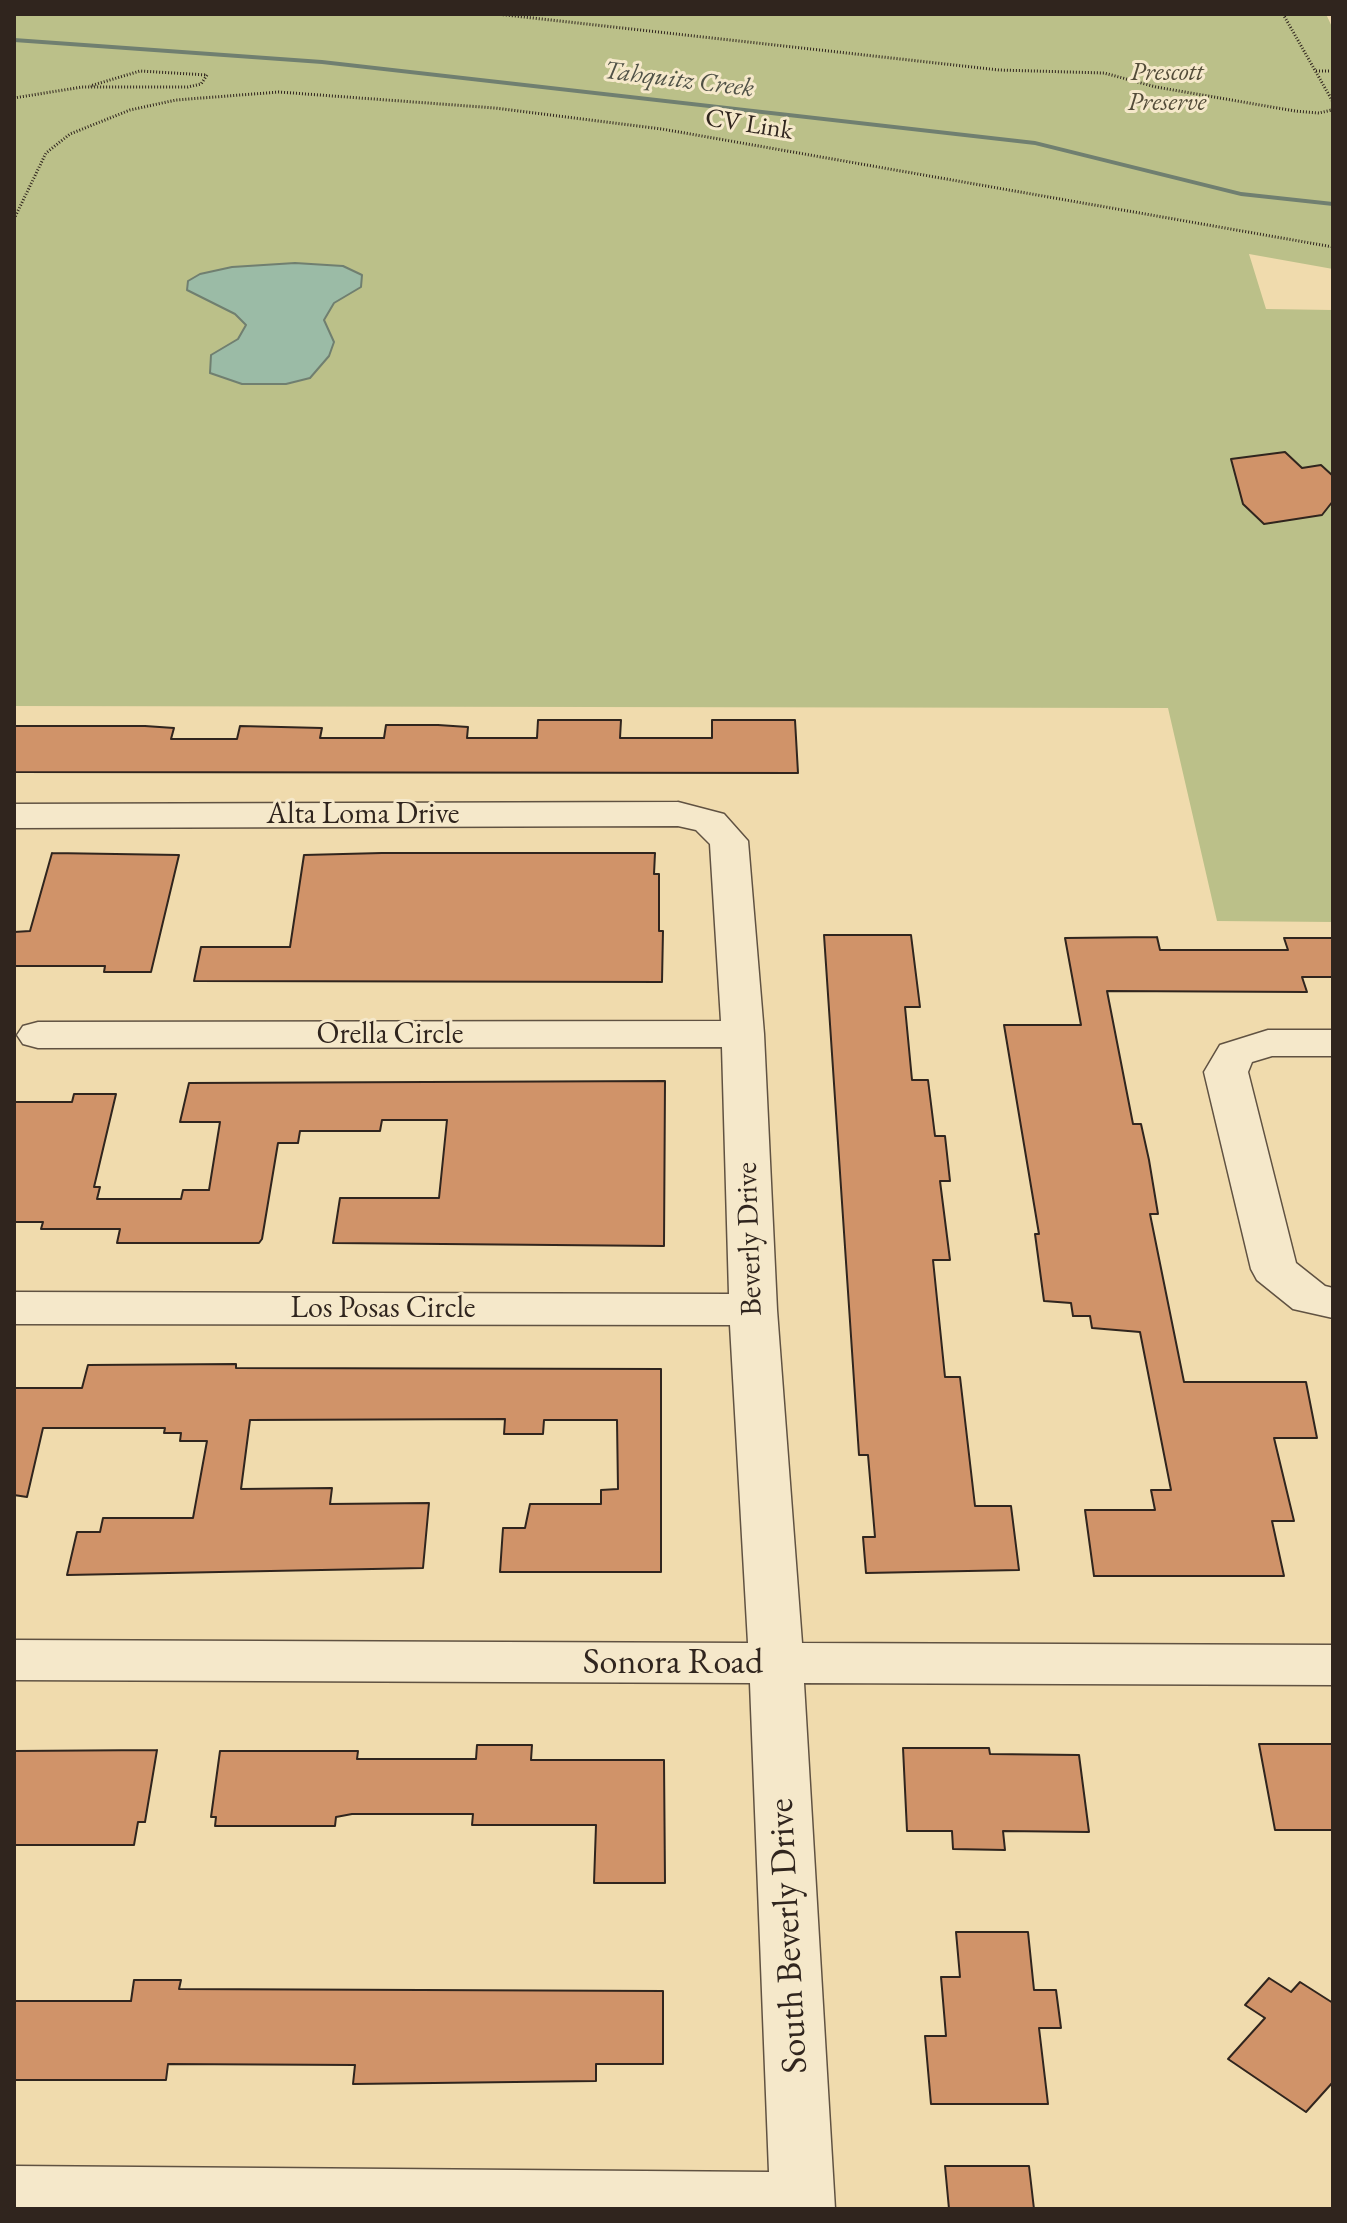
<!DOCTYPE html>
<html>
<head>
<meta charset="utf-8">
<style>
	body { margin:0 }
	#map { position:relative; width:1347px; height:2223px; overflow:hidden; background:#f0dbad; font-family:"EB Garamond",serif }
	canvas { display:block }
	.frame { position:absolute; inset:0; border:16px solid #30251e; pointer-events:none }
</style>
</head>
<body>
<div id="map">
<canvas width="1347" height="2223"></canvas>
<div class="frame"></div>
</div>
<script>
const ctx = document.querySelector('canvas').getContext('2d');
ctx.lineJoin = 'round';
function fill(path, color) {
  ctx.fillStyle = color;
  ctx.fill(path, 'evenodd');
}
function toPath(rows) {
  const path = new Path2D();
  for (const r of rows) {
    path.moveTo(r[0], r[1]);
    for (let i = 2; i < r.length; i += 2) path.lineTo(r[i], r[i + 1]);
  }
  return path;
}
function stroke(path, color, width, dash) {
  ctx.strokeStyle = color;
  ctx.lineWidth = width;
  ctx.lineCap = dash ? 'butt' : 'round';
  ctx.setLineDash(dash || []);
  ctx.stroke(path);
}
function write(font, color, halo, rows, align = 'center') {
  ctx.font = font + ' "EB Garamond",serif';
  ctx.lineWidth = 6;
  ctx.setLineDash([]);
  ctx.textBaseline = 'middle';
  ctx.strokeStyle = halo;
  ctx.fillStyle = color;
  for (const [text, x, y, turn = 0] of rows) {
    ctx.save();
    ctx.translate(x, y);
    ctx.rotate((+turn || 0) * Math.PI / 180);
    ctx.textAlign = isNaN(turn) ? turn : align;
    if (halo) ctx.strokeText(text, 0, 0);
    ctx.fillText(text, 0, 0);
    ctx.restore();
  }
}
fill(toPath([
	[14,14,1326,14,1333,29,1333,269,1249,254,1266,309,1333,310,1333,922,1217,921,1168,708,14,706]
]), '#bbc089');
const water = toPath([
	[295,263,343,266,362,275,361,287,334,303,324,320,334,342,329,356,310,378,286,384,242,384,210,373,211,355,238,339,246,325,235,314,187,290,188,281,200,274,232,267,295,263]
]);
fill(water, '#9bbba6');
stroke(water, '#707f70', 2);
fill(toPath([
	[14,38,322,60,1035,141,1241,192,1333,202,1333,206,1241,196,1035,145,322,64,14,42,14,38]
]), '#707f70');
const building = toPath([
	[1285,452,1302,468,1321,465,1333,476,1333,501,1322,515,1264,524,1243,504,1231,459,1285,452],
	[538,720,621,720,620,738,712,738,712,720,795,720,798,773,14,772,14,726,145,726,174,728,171,739,237,739,240,726,322,728,320,738,384,738,386,725,438,725,468,727,467,738,537,738,538,720],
	[52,853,179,855,151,972,104,972,105,966,14,966,14,932,30,931,52,853],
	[382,853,655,853,654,874,659,874,659,931,663,931,662,982,194,981,201,947,290,947,304,855,382,853],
	[824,935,911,935,920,1007,905,1007,912,1080,928,1080,935,1136,945,1136,950,1181,940,1181,950,1260,933,1260,945,1377,960,1377,975,1506,1011,1506,1019,1570,866,1573,863,1537,875,1537,868,1455,859,1455,824,935],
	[1157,937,1160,950,1288,950,1284,938,1333,938,1333,977,1302,977,1307,992,1107,991,1133,1124,1141,1124,1149,1160,1158,1214,1150,1214,1184,1382,1306,1382,1317,1438,1274,1438,1294,1521,1272,1521,1284,1576,1094,1576,1085,1510,1155,1510,1151,1490,1171,1490,1140,1332,1092,1328,1090,1316,1073,1316,1071,1303,1044,1301,1035,1234,1039,1234,1004,1025,1081,1025,1065,938,1157,937],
	[665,1081,664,1246,333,1243,340,1198,439,1198,447,1120,382,1120,380,1131,300,1131,298,1143,278,1143,262,1239,259,1243,117,1243,120,1229,41,1229,43,1222,14,1222,14,1102,72,1102,74,1094,116,1094,94,1187,100,1187,97,1199,181,1199,183,1190,209,1190,220,1122,180,1122,189,1083,665,1081],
	[236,1364,236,1368,661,1369,661,1572,500,1572,503,1528,525,1528,530,1504,601,1504,601,1490,618,1489,617,1420,544,1420,543,1434,504,1434,505,1419,250,1420,241,1489,332,1488,330,1504,429,1503,423,1568,67,1575,77,1532,100,1532,103,1518,193,1518,207,1441,180,1441,181,1433,164,1433,165,1428,43,1428,27,1497,14,1495,14,1388,82,1388,88,1365,236,1364],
	[1259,1744,1333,1744,1333,1830,1275,1830,1259,1744],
	[477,1745,532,1745,531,1760,664,1760,665,1883,594,1883,596,1825,472,1825,473,1814,352,1814,336,1817,335,1826,215,1826,216,1817,211,1817,220,1751,358,1751,357,1759,476,1759,477,1745],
	[903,1748,989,1748,990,1754,1079,1755,1089,1832,1003,1831,1005,1850,953,1849,952,1831,907,1831,903,1748],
	[157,1750,145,1822,138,1822,134,1845,14,1845,14,1751,157,1750],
	[956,1932,1028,1932,1034,1990,1056,1990,1061,2028,1039,2028,1048,2104,931,2104,925,2036,946,2036,941,1977,960,1977,956,1932],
	[1269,1978,1291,1992,1300,1982,1333,2003,1333,2082,1306,2112,1228,2059,1265,2018,1245,2005,1269,1978],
	[134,1980,181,1980,179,1989,663,1991,663,2064,596,2064,596,2081,353,2084,355,2065,168,2064,166,2080,14,2080,14,2001,131,2001,134,1980],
	[945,2166,1029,2166,1034,2209,949,2209,945,2166]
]);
fill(building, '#d09369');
stroke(building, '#30251e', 2);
const minor = toPath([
	[678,802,724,814,748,841,764,1034,777,1310,802,1643,1333,1645,1333,1685,804,1683,835,2209,14,2209,14,2166,769,2172,750,1683,14,1680,14,1640,748,1643,730,1325,14,1324,14,1292,729,1294,722,1047,38,1048,23,1044,17,1035,23,1026,38,1022,721,1021,710,844,696,830,678,826,14,828,14,804,678,802],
	[1268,1030,1333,1030,1333,1056,1272,1056,1252,1062,1248,1072,1296,1263,1325,1286,1333,1288,1333,1318,1293,1309,1257,1280,1251,1269,1204,1072,1220,1045,1268,1030]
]);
stroke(minor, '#605242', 3);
stroke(toPath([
	[497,14,999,70,1104,73,1156,87,1295,111,1319,113,1332,110,1333,106],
	[1283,14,1333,102],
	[1316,71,1333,71],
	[14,98,82,87,188,87,201,84,207,75,140,71,90,86],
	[14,219,46,153,70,134,130,110,176,100,279,92,495,108,662,129,1333,247]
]), '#30251e', 3, [1, 2]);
fill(minor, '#f5e8ca');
write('italic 26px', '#534c39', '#f5e8ca', [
	["Prescott",1167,73],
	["Preserve",1167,103]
]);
write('italic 26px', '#505247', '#f5e8ca', [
	["Tahquitz Creek",679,80,7]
]);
write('26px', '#30251e', '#f5e8ca', [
	["CV Link",749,125,9]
]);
write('30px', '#30251e', '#f5e8ca', [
	["Alta Loma Drive",363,815],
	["Orella Circle",390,1035],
	["Beverly Drive",750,1239,-92],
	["Los Posas Circle",383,1309]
]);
write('36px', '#30251e', '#f5e8ca', [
	["Sonora Road",673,1663],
	["South Beverly Drive",789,1936,-93]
]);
</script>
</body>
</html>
